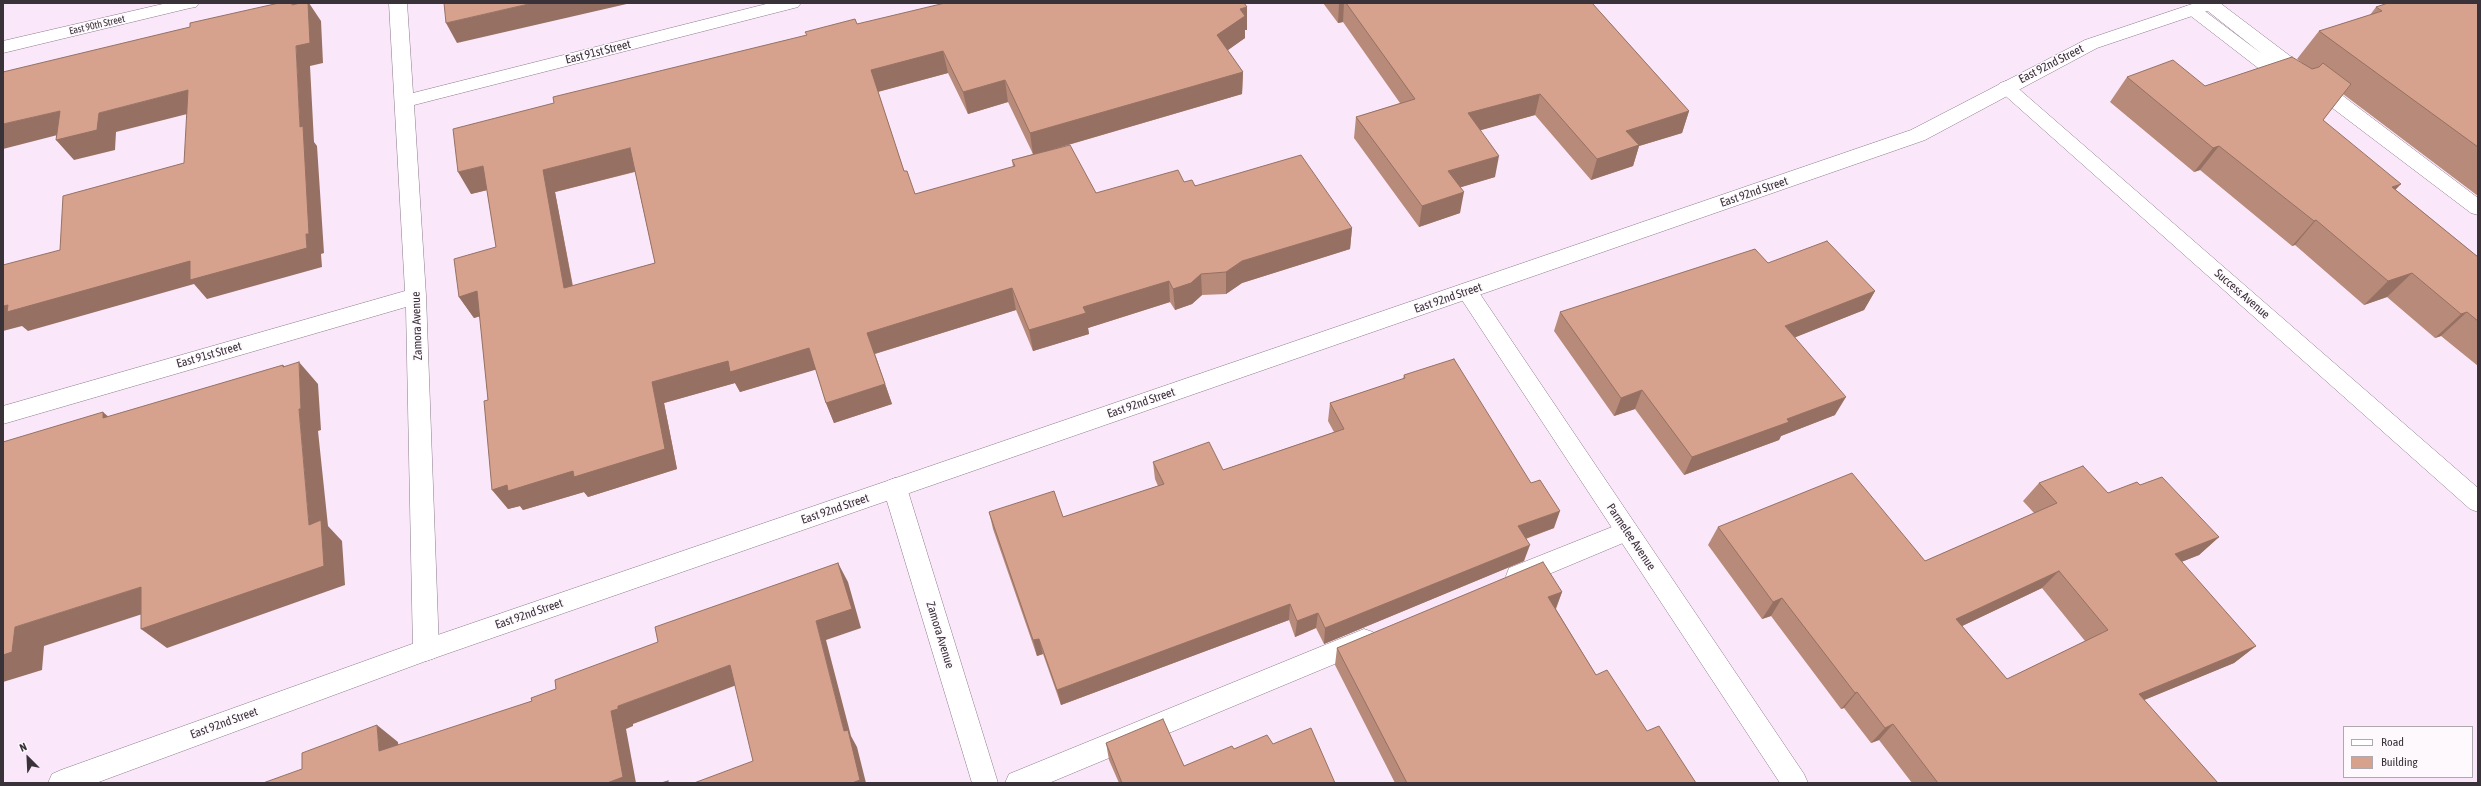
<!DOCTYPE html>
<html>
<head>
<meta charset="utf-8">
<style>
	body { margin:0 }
	#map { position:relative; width:2481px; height:786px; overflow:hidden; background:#fae7f9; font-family:"Asap Condensed",sans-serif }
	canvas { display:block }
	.frame { position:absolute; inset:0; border:4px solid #393239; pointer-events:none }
	.legend { position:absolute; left:2343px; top:726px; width:130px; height:52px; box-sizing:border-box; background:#fdf9fd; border:1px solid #afa9af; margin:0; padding:5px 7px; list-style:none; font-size:12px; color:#393239 }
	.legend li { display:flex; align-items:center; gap:8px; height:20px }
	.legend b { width:20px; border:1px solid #afa9af }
	.north { position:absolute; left:8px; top:738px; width:40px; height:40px; -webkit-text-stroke:3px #fdf9fd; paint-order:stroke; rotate:336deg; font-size:11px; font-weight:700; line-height:16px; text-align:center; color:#393239 }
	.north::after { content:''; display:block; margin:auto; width:14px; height:18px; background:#393239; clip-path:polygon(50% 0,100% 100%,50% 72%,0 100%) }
</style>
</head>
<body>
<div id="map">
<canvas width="2481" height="786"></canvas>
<div class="frame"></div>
<ul class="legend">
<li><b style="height:5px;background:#fff"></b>Road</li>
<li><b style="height:11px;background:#d6a18d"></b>Building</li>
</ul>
<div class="north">N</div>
</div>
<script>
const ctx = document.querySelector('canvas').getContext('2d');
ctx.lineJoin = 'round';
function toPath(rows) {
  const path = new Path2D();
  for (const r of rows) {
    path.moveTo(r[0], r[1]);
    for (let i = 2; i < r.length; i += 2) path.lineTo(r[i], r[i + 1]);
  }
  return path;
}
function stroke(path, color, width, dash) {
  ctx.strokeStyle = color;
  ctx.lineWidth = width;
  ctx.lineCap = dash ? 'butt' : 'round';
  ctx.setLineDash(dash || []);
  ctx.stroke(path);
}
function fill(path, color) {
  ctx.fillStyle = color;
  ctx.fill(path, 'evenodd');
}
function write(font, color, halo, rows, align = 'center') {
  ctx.font = font + ' "Asap Condensed",sans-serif';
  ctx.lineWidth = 3;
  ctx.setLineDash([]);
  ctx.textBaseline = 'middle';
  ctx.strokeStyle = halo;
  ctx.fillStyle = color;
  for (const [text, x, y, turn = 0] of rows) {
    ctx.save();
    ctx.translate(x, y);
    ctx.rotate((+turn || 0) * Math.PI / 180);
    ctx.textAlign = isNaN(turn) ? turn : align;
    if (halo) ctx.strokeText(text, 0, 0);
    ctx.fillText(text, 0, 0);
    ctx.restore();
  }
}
const service = toPath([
	[2202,3,2220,3,2478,198,2478,215,2471,213,2298,82,2296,88,2290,90,2284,88,2183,10,2186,6,2192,5,2198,6,2262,54,2204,8,2202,3],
	[1627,521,1635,524,1639,531,1635,538,1518,587,1509,584,1506,576,1509,568,1627,521],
	[1364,629,1373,632,1376,640,1373,648,1049,783,1005,783,1009,774,1364,629]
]);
const minor = toPath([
	[167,3,199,3,196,7,190,8,3,53,3,41,167,3],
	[389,3,407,3,413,93,770,3,801,3,798,7,414,105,426,296,439,650,435,658,426,661,417,658,413,650,406,307,3,424,3,406,405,291,389,3],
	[2006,81,2012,83,2478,488,2478,512,2470,509,2000,91,1997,87,2000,83,2006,81],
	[1467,283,1474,285,1804,774,1808,783,1780,783,1460,297,1457,291,1460,285,1467,283],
	[895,478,903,481,907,488,998,783,972,783,883,488,887,481,895,478]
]);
const tertiary = toPath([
	[2195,3,2222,3,2219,7,2097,48,1925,140,426,661,96,783,48,783,52,774,61,770,426,639,1911,130,2085,40,2195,3]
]);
stroke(service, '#8c7b8b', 1);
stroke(minor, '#8c7b8b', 1);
stroke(tertiary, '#8c7b8b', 1);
fill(service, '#fff');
fill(minor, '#fff');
fill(tertiary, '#fff');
fill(toPath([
	[1323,3,1592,3,1689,111,1682,133,1639,146,1633,166,1591,180,1535,115,1480,130,1495,177,1461,187,1460,213,1419,227,1354,138,1356,117,1400,103,1343,22,1338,23],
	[2478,3,2478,196,2343,94,2323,120,2396,190,2478,257,2478,366,2441,336,2435,338,2387,297,2364,305,2295,245,2292,246,2200,170,2194,172,2110,102,2127,77,2205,86,2302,63,2297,59,2319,31,2370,15,2376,7],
	[1245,4,1247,7,1247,30,1245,30,1245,38,1227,50,1243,72,1242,94,1058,148,1096,193,1184,182,1352,228,1350,249,1242,283,1226,294,1202,295,1192,304,1175,310,1170,302,1088,328,1089,334,1033,351,1016,310,875,354,892,404,834,423,826,403,816,369,740,392,735,383,664,403,677,469,588,497,584,492,523,510,520,506,508,509,488,400,480,316,474,318,459,297,496,247,487,190,471,194,554,103,857,24],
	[948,73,968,114,1008,102,1033,154,1012,160,1013,167,915,194,904,171,878,92],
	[635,172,655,263,573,286,555,192],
	[1768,263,1875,291,1864,310,1795,337,1835,415,1781,436,1779,440,1684,475,1635,409,1614,416,1554,331,1560,312],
	[1404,375,1554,528,1526,539,1524,561,1324,644,1316,628,1295,637,1289,620,1061,705,1043,654,1037,656,993,529,989,512,1063,517,1158,486,1155,479,1153,462,1223,470,1334,432,1328,421,1330,403,1403,379],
	[2039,483,2108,493,2140,485,2219,537,2199,555,2181,562,2256,646,2234,663,2144,700,2218,783,1912,783,1879,740,1871,743,1844,708,1841,709,1771,616,1762,619,1708,545,1718,527,1925,561,2034,513,2023,501],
	[2042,588,2085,641,2007,679,1962,626],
	[1562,592,1556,609,1596,675,1647,731,1696,783,1395,783,1335,665,1337,648],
	[1106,743,1184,766,1234,749,1273,744,1335,783,1119,783,1109,760]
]), '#b88a79');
fill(toPath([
	[308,3,309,3,321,21,323,63,310,66,314,142,317,146,324,253,321,254,322,267,207,299,194,284,28,331,22,326,3,331,3,306,8,305,300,127,296,46],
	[533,3,631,3,457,43,446,23],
	[1339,3,1344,3,1343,22,1338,23],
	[1247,7,1247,30,1245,30,1245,38,1217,58,1217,35,1240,9],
	[943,51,948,73,877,92,871,70],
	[1243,72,1242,94,1033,155,1030,133],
	[1005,80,1008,102,968,114,963,92],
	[188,90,203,110,116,132,115,150,74,160,56,140,99,113],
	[1540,94,1535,115,1464,135,1468,113],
	[60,111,77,130,3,149,3,124],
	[1689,111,1682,133,1639,146,1633,166,1591,180,1597,159,1626,131],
	[2219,146,2200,170,2194,172,2213,148],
	[630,148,641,170,555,192,577,310,564,288,543,170],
	[1499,156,1495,177,1445,192,1448,171],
	[483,166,496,188,471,194,458,172],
	[2401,184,2378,208,2392,187],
	[1464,192,1460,213,1419,227,1422,206],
	[2316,220,2295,245,2292,246,2314,221],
	[1352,228,1350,249,1242,283,1226,294,1226,272,1242,261],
	[2412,273,2387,297,2364,305,2388,281],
	[1201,274,1202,295,1192,304,1175,310,1173,289],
	[1169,281,1170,302,1088,328,1089,334,1033,351,1029,330,1083,307],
	[1012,288,1016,310,874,354,867,333],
	[477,291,492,313,474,318,459,297],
	[1875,291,1864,310,1776,345,1785,326],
	[2467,312,2441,336,2435,338,2461,314],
	[809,348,818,369,740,392,735,383,664,403,677,469,588,497,584,492,523,510,520,506,508,509,492,490,652,382,728,361],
	[299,362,318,384,321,430,318,431,328,526,342,541,345,585,167,648,141,629,309,525,299,409,283,367,283,365,300,383],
	[885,384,892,404,834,423,826,403],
	[1642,390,1635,409,1614,416,1621,398],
	[1846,397,1835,415,1781,436,1779,440,1684,475,1692,457,1787,419],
	[103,412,127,433,103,418],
	[1560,511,1554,528,1513,543,1518,526],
	[2219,537,2199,555,2156,572,2175,554],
	[1530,545,1524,561,1324,644,1325,628],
	[838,563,848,582,861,628,826,640,851,736,857,747,866,783,852,783,844,731,816,621],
	[2059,571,2042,588,1941,636,1956,619],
	[141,587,167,606,44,646,42,670,3,682,3,655,15,627],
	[1562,592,1555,610,1548,597],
	[1782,598,1771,616,1762,619,1773,602],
	[1290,604,1289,620,1061,705,1057,690],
	[1318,613,1316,628,1295,637,1297,621],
	[1039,639,1043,654,1037,656,1033,640],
	[2256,646,2234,663,2120,710,2139,694],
	[730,665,742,683,633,724,633,726,626,729,636,783,607,783,611,711,618,706],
	[1857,692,1844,708,1841,709,1855,693],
	[1893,724,1879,740,1871,743,1885,728],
	[377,725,398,742,400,768,379,751]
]), '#967163');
const building = toPath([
	[279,3,292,3,292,5,300,3,308,3,310,43,296,46,300,127,303,126,309,234,306,234,307,248,190,280,190,261,7,312,8,305,3,306,3,265,60,250,63,196,184,163,188,90,99,113,97,130,56,140,60,111,3,124,3,72,190,27,190,23,279,3],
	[444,3,533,3,446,23,444,3],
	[945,3,1244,3,1247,7,1240,9,1245,16,1217,35,1243,72,1030,133,1005,80,963,92,943,51,871,70,904,171,907,171,915,194,1015,166,1012,160,1070,145,1096,193,1178,170,1184,182,1192,180,1195,186,1301,155,1352,228,1242,261,1226,272,1201,274,1191,283,1173,289,1169,281,1083,307,1086,313,1029,330,1012,288,867,333,885,384,826,403,809,348,730,372,728,361,652,382,665,449,574,477,573,471,508,491,507,485,492,490,484,401,488,400,477,291,459,297,454,259,496,247,483,166,458,172,453,129,554,103,553,97,807,35,805,32,855,19,857,24,945,3],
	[630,148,655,263,564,288,543,170,630,148],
	[1346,3,1592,3,1689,111,1626,131,1639,145,1597,159,1540,94,1468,113,1499,156,1448,171,1464,192,1422,206,1356,117,1415,99,1346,3],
	[2388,3,2478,3,2478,147,2319,31,2382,11,2376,7,2388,3],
	[2292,57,2312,69,2319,67,2323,63,2351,84,2323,120,2401,184,2392,187,2478,257,2478,321,2467,312,2461,314,2412,273,2388,281,2316,220,2314,221,2219,146,2213,148,2127,77,2173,60,2205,86,2292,57],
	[1827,241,1875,291,1785,326,1846,397,1787,419,1789,422,1692,457,1642,390,1621,398,1560,312,1755,249,1768,263,1827,241],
	[1454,359,1531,483,1540,480,1560,511,1518,526,1530,545,1325,628,1318,613,1297,621,1290,604,1057,690,1039,639,1033,640,989,512,1054,491,1063,517,1164,484,1153,462,1209,442,1223,470,1344,429,1330,403,1405,378,1404,375,1454,359],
	[299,362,301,409,299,409,309,525,321,520,324,566,141,629,141,587,15,627,12,652,3,655,3,442,103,412,103,418,283,365,283,367,299,362],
	[2083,466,2108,493,2137,482,2140,485,2162,477,2219,537,2175,554,2256,646,2139,694,2218,783,1938,783,1893,724,1885,728,1857,692,1855,693,1782,598,1773,602,1718,527,1852,473,1925,561,2057,503,2039,483,2083,466],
	[2059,571,2108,630,2007,679,1956,619,2059,571],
	[1543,562,1562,592,1548,597,1596,675,1607,670,1647,731,1659,726,1696,783,1407,783,1337,648,1543,562],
	[838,563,852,609,816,621,844,731,848,730,860,780,852,783,694,783,753,761,730,665,618,706,618,709,611,711,623,777,607,783,263,783,302,769,302,753,377,725,379,751,532,701,531,698,556,689,555,680,658,642,655,627,838,563],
	[1163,719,1184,766,1232,746,1234,749,1267,735,1273,744,1311,728,1335,783,1122,783,1106,743,1163,719],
	[668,781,668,783,661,783,668,781]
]);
fill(building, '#d6a18d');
stroke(building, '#967163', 1);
write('10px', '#393239', '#fdf9fd', [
	["East 90th Street",97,25,-13]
]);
write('12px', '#393239', '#fdf9fd', [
	["East 91st Street",598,52,-14],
	["East 92nd Street",2051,64,-27],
	["East 92nd Street",1754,192,-19],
	["Success Avenue",2242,294,41],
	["East 92nd Street",1448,298,-19],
	["Zamora Avenue",417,326,-92],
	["East 91st Street",209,355,-16],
	["East 92nd Street",1141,403,-19],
	["East 92nd Street",835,509,-19],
	["Parmelee Avenue",1631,537,56],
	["East 92nd Street",529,614,-19],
	["Zamora Avenue",940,635,73],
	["East 92nd Street",224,723,-20]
]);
</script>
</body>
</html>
